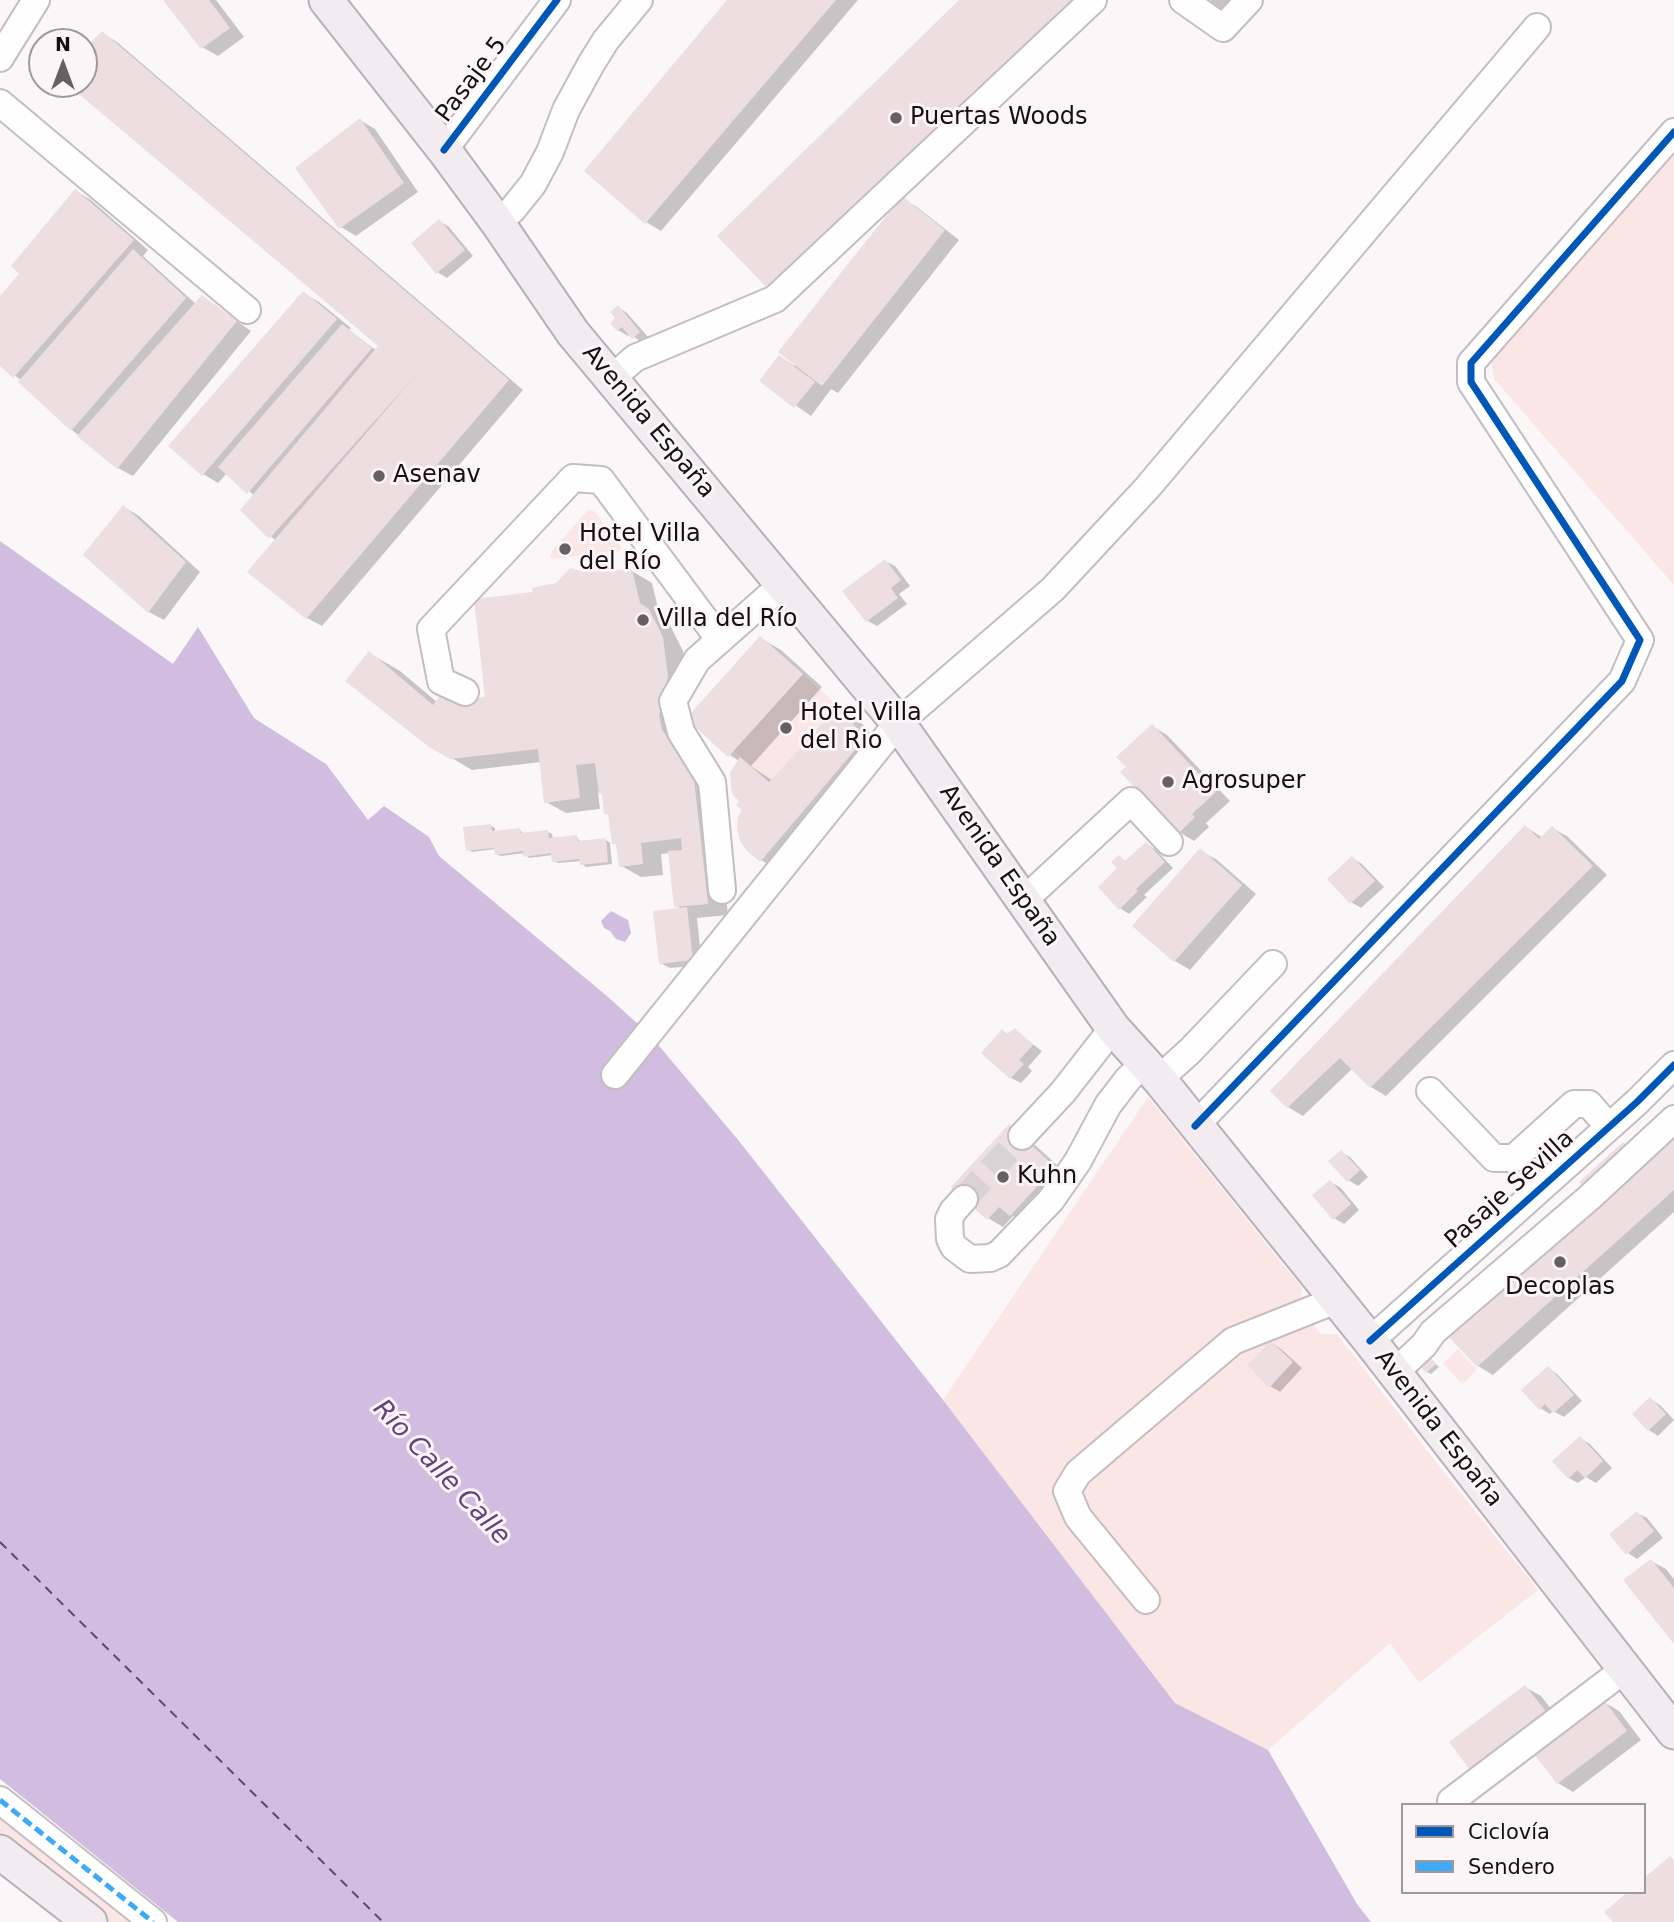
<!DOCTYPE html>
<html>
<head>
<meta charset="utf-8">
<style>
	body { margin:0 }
	#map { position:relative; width:1674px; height:1922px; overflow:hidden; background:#fbf6f8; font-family:"DejaVu Sans",sans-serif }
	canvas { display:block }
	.legend { position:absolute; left:1401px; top:1803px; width:245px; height:91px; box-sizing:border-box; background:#fcf5f8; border:2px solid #a1989c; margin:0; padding:9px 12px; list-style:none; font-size:21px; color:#180d13 }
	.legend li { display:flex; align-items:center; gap:14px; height:35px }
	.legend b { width:35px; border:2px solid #a1989c }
	.north { position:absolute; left:28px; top:28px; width:70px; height:70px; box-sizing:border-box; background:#fcf5f8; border:2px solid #a1989c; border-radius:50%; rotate:0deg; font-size:19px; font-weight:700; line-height:28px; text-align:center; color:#180d13 }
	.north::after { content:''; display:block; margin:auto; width:24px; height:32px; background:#675f63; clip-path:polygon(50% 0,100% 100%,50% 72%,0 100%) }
</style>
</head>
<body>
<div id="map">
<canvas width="1674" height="1922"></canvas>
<ul class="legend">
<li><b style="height:9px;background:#0057b8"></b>Ciclovía</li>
<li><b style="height:9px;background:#3fa9f5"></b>Sendero</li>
</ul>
<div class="north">N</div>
</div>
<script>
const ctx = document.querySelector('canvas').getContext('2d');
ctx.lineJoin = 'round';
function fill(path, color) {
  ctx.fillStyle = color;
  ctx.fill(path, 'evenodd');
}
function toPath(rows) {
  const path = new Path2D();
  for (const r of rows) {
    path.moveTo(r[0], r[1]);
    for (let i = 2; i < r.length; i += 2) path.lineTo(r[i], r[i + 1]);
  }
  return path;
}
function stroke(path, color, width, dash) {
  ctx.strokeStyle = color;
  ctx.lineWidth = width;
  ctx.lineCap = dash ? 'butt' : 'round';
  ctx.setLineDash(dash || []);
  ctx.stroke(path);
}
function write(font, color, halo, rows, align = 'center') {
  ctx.font = font + ' "DejaVu Sans",sans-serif';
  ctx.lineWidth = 6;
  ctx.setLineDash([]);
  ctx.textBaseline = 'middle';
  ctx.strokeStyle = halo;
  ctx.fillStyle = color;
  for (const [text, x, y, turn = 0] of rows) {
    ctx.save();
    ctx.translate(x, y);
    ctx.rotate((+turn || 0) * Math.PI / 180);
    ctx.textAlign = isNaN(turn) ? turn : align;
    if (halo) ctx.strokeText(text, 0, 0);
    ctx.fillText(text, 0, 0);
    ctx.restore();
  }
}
fill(toPath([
	[1674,148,1674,585,1494,379,1490,355],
	[588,510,594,511,622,548,620,551,553,559,550,557,552,551],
	[803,674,838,706,769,782,734,751],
	[1148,1097,1302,1288,1299,1308,1321,1334,1337,1334,1439,1466,1538,1590,1419,1683,1390,1643,1268,1750,1175,1703,943,1400],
	[1458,1349,1477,1370,1462,1384,1443,1363],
	[0,1808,84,1877,84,1884,97,1894,106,1894,139,1922,107,1922,0,1836]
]), '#fae7e5');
fill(toPath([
	[0,541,173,664,198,627,254,718,326,764,368,820,384,806,429,837,439,856,608,997,649,1034,739,1141,943,1400,1175,1703,1268,1750,1357,1904,1371,1922,178,1922,0,1779],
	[611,911,628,920,631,933,625,942,616,939,610,931,604,928,601,921]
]), '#d0bde0');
fill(toPath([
	[165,0,216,0,244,37,218,56,202,47],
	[729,0,858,0,661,231,646,222],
	[1210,0,1248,0,1232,17,1217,8],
	[102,33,117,42,523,390,322,626,307,618,276,541,243,510,255,496,227,473,218,483,203,474,304,294,319,302,351,328,349,330,377,351,381,346,70,84,84,84,84,52],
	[360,120,375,129,418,192,356,236,341,227],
	[76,191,91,200,148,250,143,256,196,304,202,297,251,331,133,476,118,468,72,430,22,381,0,364,0,299,21,274],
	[902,198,917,207,959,240,838,393,831,389,811,416,761,381,780,357,795,366],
	[439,221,449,227,473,256,447,278,437,272],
	[618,307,627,313,649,338,643,343,630,334,628,336,618,330],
	[124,507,139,516,200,572,164,620,149,612,86,554],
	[885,561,895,566,910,586,899,594,907,604,877,626,868,621],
	[632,571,652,583,660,616,669,623,683,651,688,688,679,728,713,775,728,915,697,918,702,965,670,968,660,963,682,909,676,906,670,853,661,854,663,875,641,877,620,865,618,845,614,843,610,816,606,813,604,795,598,792,600,809,566,813,546,802,541,762,472,770,430,745,369,653,400,671,437,702,441,697,450,702,487,698,535,594,583,573],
	[760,638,781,650,822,687,751,766,773,781,838,708,859,720,885,751,782,872,761,860,742,801,739,761,730,755],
	[1152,726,1167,735,1230,801,1206,823,1209,827,1194,841,1179,832],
	[491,826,495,828,495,832,520,830,524,834,548,832,552,834,553,839,577,837,581,843,606,840,610,843,612,864,586,867,582,864,581,861,558,863,554,861,553,855,529,858,525,853,501,856,496,854,496,849,472,852,467,849],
	[1526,827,1543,838,1552,828,1567,836,1607,875,1386,1096,1371,1087,1353,1068,1303,1116,1288,1107],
	[1147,844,1156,850,1173,868,1144,895,1147,897,1129,914,1120,908,1119,857,1128,862],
	[1200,851,1216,859,1256,894,1190,970,1175,961],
	[1352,858,1362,864,1384,887,1361,908,1351,902],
	[1003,1031,1009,1035,1015,1031,1042,1051,1028,1067,1032,1071,1021,1083,1011,1078,984,1053],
	[1674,1130,1674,1212,1493,1375,1478,1366,1448,1334,1639,1153],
	[1024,1135,1069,1176,1026,1224,1013,1216,1003,1227,988,1218],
	[1341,1152,1350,1157,1368,1177,1358,1186,1348,1180],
	[1330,1182,1340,1187,1359,1210,1344,1224,1334,1218],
	[1272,1343,1281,1349,1302,1368,1280,1392,1270,1386],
	[1427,1356,1439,1367,1431,1374,1427,1372],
	[1548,1368,1557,1374,1582,1401,1564,1417,1553,1411,1550,1414,1540,1408],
	[1650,1399,1660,1405,1674,1420,1658,1436,1649,1430],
	[1580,1438,1590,1444,1612,1468,1596,1483,1586,1477,1578,1483,1569,1478],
	[1637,1513,1647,1518,1663,1538,1637,1559,1628,1553],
	[1651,1561,1666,1569,1674,1579,1674,1641],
	[1525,1687,1541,1696,1562,1723,1488,1778],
	[1604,1702,1619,1711,1641,1740,1573,1792,1558,1783]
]), '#0003');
stroke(toPath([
	[0,1542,383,1922]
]), '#62417e', 2, [9, 7]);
fill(toPath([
	[163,0,209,0,230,28,201,49],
	[727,0,836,0,645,224,584,171],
	[959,0,1074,0,775,296,717,236],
	[102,31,509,380,306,619,247,572,416,375,269,539,240,510,378,346,67,84,84,84,84,49],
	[360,118,404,183,339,229,295,168],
	[75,189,134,240,13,378,0,366,0,296,19,274,11,266],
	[902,196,945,230,822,386,778,352],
	[439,219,465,250,436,274,411,243],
	[133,249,186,298,71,431,18,382],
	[303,291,337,319,202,476,168,446],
	[202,295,237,321,117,469,77,436],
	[618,305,640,332,632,339,622,327,617,331,610,323,615,318,610,312],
	[342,324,372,348,247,494,218,467],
	[779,355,815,382,794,408,759,381],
	[123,505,186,562,148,613,83,555],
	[885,559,901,580,891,588,898,598,866,622,842,591],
	[570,568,584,572,632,569,640,603,649,609,663,637,668,676,659,715,662,730,678,754,686,754,692,762,708,904,674,907,668,851,682,850,681,838,641,843,643,864,619,867,616,844,612,844,608,814,604,814,602,794,599,794,595,763,576,765,580,798,544,803,538,749,450,759,429,747,345,681,369,651,433,705,441,695,446,701,485,697,474,599,533,592,532,588,556,583],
	[760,636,803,674,728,757,695,727,691,713],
	[838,706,865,738,760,862,747,851,740,841,737,828,738,816,742,810,736,805,739,801,732,794,730,773,740,757,769,782],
	[1152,724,1216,792,1192,814,1195,817,1178,834,1120,772,1126,767,1116,757],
	[491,824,492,831,520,828,521,833,548,830,549,838,577,835,578,841,606,838,608,862,580,865,579,859,552,862,551,853,523,857,523,851,495,855,494,848,466,851,463,827],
	[1525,825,1539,839,1552,826,1593,866,1370,1088,1340,1058,1287,1108,1270,1091],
	[1146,842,1165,862,1136,889,1138,891,1119,910,1098,887,1117,868,1111,862,1119,855,1125,861],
	[1200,848,1242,885,1174,962,1132,926],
	[1352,856,1375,881,1350,904,1327,879],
	[687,907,693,960,659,964,653,911],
	[1015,1028,1033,1045,1019,1060,1024,1064,1010,1079,981,1053,1002,1029,1007,1034],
	[1009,1124,1055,1167,1010,1216,999,1207,987,1220,951,1187],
	[1674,1127,1674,1190,1477,1367,1446,1334],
	[1623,1142,1633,1153,1589,1193,1579,1182],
	[1341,1150,1360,1170,1347,1182,1328,1161],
	[1330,1180,1351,1204,1333,1220,1312,1195],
	[1271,1341,1293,1362,1269,1388,1248,1365],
	[1427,1353,1436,1364,1426,1373,1417,1362],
	[1548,1366,1574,1395,1553,1413,1545,1404,1539,1410,1521,1390],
	[1650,1397,1666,1414,1648,1431,1632,1414],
	[1580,1436,1603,1461,1585,1478,1577,1470,1568,1479,1552,1461],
	[1637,1511,1654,1531,1626,1555,1609,1534],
	[1651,1559,1674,1588,1674,1644,1623,1580],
	[1525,1685,1548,1714,1471,1771,1449,1742],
	[1604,1700,1627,1731,1557,1784,1534,1754],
	[1670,1856,1674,1860,1674,1922,1613,1922,1604,1912,1628,1892,1644,1892,1644,1878]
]), '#ecdee1');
stroke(toPath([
	[964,1199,1022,1136]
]), '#d9d3d6', 26, [26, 13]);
const minor = toPath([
	[1183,0,1223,28,1249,0],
	[0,58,36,0],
	[0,103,247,310],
	[444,150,557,0],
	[497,222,512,210,533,184,550,152,566,110,591,64,606,40,639,0],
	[612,378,635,358,775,299,1093,0],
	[465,692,441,681,431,629,573,478,601,480,720,640],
	[722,890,712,782,681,732,673,701,697,660,783,584],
	[1024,900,1131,801,1169,842],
	[615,1075,898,723,1053,589,1147,488,1537,27],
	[1159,1079,1190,1051,1273,964],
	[1430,1091,1494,1158,1514,1158,1574,1104,1589,1104,1609,1127],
	[1195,1126,1622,681,1640,640,1471,382,1471,363,1674,132],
	[1022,1136,1063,1092,1113,1028],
	[964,1199,953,1211,949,1219,950,1239,954,1247,970,1259,990,1258,999,1254,1051,1200,1078,1161,1108,1105,1128,1079,1144,1063],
	[1370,1341,1637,1102,1674,1065],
	[1394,1373,1424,1345,1433,1332,1590,1197,1674,1119],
	[1146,1600,1078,1517,1067,1491,1078,1473,1233,1341,1336,1300],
	[0,1800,153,1922],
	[1451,1801,1625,1669]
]);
const major = toPath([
	[326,0,444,150,497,222,573,333,898,723,1113,1028,1159,1079,1370,1341,1674,1732],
	[0,1852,90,1922]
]);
stroke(minor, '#c5bdc0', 30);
stroke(major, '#b9aeb7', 37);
stroke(minor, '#fefefe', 26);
stroke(major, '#f2ecf0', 33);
stroke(toPath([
	[0,1800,153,1922]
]), '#3fa9f5', 5, [10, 5]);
stroke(toPath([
	[444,150,557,0],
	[1195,1126,1622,681,1640,640,1471,382,1471,363,1674,132],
	[1370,1341,1637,1102,1674,1065]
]), '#0057b8', 7);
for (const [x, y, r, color] of [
	[896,118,7,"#675f63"],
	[379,476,7,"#675f63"],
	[565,549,7,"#675f63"],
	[643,620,7,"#675f63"],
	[786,728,7,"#675f63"],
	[1168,782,7,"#675f63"],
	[1003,1177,7,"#675f63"],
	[1560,1262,7,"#675f63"]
]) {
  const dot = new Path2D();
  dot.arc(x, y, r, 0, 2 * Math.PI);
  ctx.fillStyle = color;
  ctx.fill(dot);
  stroke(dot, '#fcf5f8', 2.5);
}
write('24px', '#180d13', '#fcf5f8', [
	["Pasaje 5",472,80,-53],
	["Avenida España",648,422,50],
	["Avenida España",999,866,55],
	["Pasaje Sevilla",1510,1190,-42],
	["Avenida España",1438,1429,52]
]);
write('24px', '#180d13', '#fcf5f8', [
	["Puertas Woods",910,118],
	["Asenav",393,476],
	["Hotel Villa",579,535],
	["del Río",579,563],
	["Villa del Río",657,620],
	["Hotel Villa",800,714],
	["del Rio",800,742],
	["Agrosuper",1182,782],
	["Kuhn",1017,1177],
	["Decoplas",1560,1288,"center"]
], 'left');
write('italic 26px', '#62417e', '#fcf5f8', [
	["Río Calle Calle",441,1473,47]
]);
</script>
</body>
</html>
